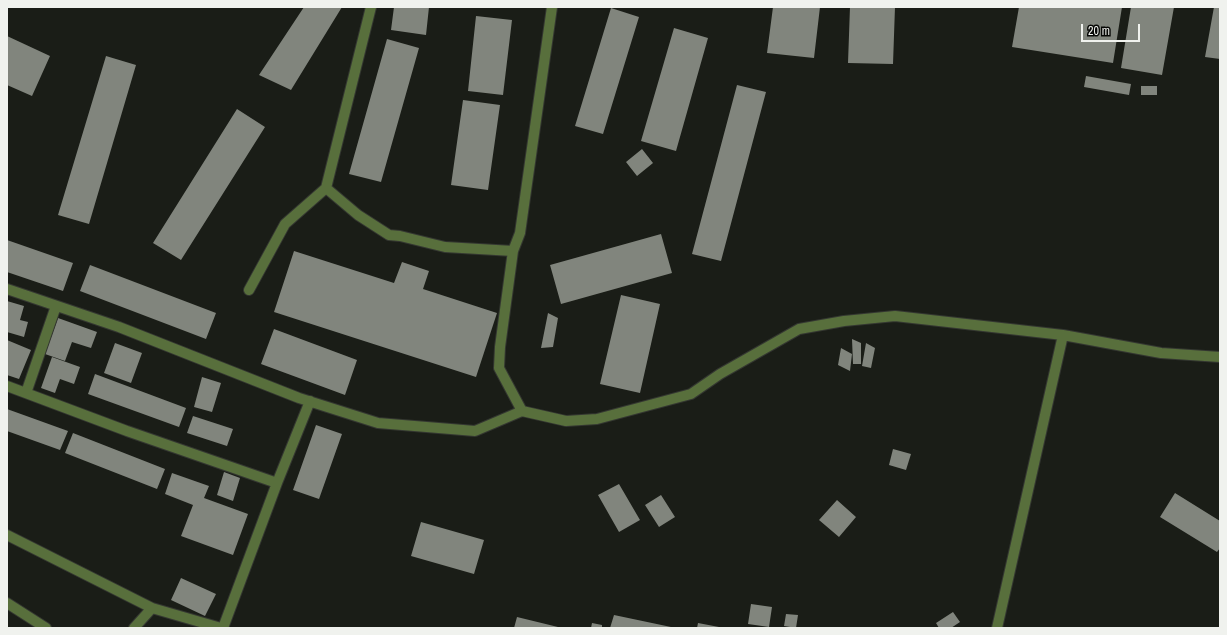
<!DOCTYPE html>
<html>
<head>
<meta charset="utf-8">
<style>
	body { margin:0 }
	#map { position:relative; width:1227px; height:635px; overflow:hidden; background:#1a1d17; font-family:"Archivo Narrow",sans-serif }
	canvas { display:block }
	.frame { position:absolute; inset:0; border:8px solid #f0f2ee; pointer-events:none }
	.scale { position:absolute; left:1081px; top:24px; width:59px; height:18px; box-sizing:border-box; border:2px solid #f0f2ee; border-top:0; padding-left:5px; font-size:12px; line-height:14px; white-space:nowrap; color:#f0f2ee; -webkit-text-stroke:3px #060705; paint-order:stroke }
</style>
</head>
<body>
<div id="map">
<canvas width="1227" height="635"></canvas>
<div class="frame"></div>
<div class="scale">20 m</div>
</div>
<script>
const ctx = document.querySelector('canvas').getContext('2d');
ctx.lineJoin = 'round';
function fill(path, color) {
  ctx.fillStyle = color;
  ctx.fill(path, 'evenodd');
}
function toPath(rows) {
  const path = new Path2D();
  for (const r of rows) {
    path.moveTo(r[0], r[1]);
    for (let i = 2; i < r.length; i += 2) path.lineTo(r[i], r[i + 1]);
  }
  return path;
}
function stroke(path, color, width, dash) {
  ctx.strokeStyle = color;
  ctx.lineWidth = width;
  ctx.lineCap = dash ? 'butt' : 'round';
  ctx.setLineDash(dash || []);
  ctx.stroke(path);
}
fill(toPath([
	[304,7,342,7,291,90,259,75],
	[394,7,429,7,426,35,391,30],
	[773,7,820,7,814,58,767,53],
	[850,7,895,7,893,64,848,63],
	[1019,7,1122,7,1113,63,1012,47],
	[1131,7,1174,7,1162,75,1121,68],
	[1214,7,1220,7,1220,59,1205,57],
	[611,8,639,17,603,134,575,126],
	[476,16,512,20,503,95,468,91],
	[674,28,708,38,676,151,641,141],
	[7,36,50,56,32,96,7,85],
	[387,39,419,48,381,182,349,174],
	[106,56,136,65,89,224,58,215],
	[1086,76,1131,84,1129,95,1084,87],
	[737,85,766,92,721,261,692,254],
	[1141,86,1157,86,1157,95,1141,95],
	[463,100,500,105,488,190,451,185],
	[237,109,265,127,181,260,153,243],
	[642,149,653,163,637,176,626,162],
	[661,234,672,273,561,304,550,265],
	[7,240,73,263,63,291,7,272],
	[294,251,394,283,402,262,429,271,423,289,497,313,476,377,274,312],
	[90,265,216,313,206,339,80,291],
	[621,295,660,304,640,393,600,384],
	[7,301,24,306,20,320,28,322,24,337,7,332],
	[548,313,558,318,553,347,541,348],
	[58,318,97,332,91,348,72,342,65,361,45,354],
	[274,329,357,360,345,395,261,364],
	[852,339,861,343,861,364,853,364],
	[7,340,31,350,19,379,7,375],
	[115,343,142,353,131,383,104,373],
	[866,343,875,348,871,368,862,366],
	[841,348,852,354,850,371,838,365],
	[52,357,80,367,74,384,60,379,55,393,41,388],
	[95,374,186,408,179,427,88,394],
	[202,377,221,383,212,412,194,407],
	[7,409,68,431,60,450,7,431],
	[193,416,233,429,227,446,187,433],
	[316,425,342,434,319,499,293,490],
	[73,433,165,469,157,489,65,453],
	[893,449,911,454,906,470,889,465],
	[224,472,240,478,233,501,217,495],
	[172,473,209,486,204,498,248,514,233,555,181,536,193,505,165,494],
	[619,484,640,520,619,532,598,495],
	[1175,493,1220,521,1220,548,1217,552,1160,517],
	[661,495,675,517,659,527,645,505],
	[837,500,856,517,839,537,819,520],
	[421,522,484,540,474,574,411,556],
	[181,578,216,594,205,616,171,600],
	[751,604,772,607,769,627,748,624],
	[953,612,960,622,951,628,939,628,936,623],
	[786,614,798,615,796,628,784,626],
	[614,615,671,627,671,628,610,628],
	[517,617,558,627,558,628,514,628],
	[592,623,602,625,602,628,591,628],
	[698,623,719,627,719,628,697,628]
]), '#81857d');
const minor = toPath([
	[371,7,326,188,358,215,389,235,400,236,445,247,513,251],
	[552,7,520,233,513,251,500,347,499,368,522,411,566,421,597,419,691,394,720,374,799,329,844,321,895,316,1063,335,1161,353,1220,357],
	[7,289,119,327,299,398,378,423,475,431,522,411],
	[249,290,285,224,326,188],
	[7,386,127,431,277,483],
	[26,393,56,306],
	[7,535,152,608,221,628],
	[7,603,46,628],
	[134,628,152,608],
	[223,628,277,483,310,401],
	[997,628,1063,335]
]);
stroke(minor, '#343731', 12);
stroke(minor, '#586f3c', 10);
</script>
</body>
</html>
